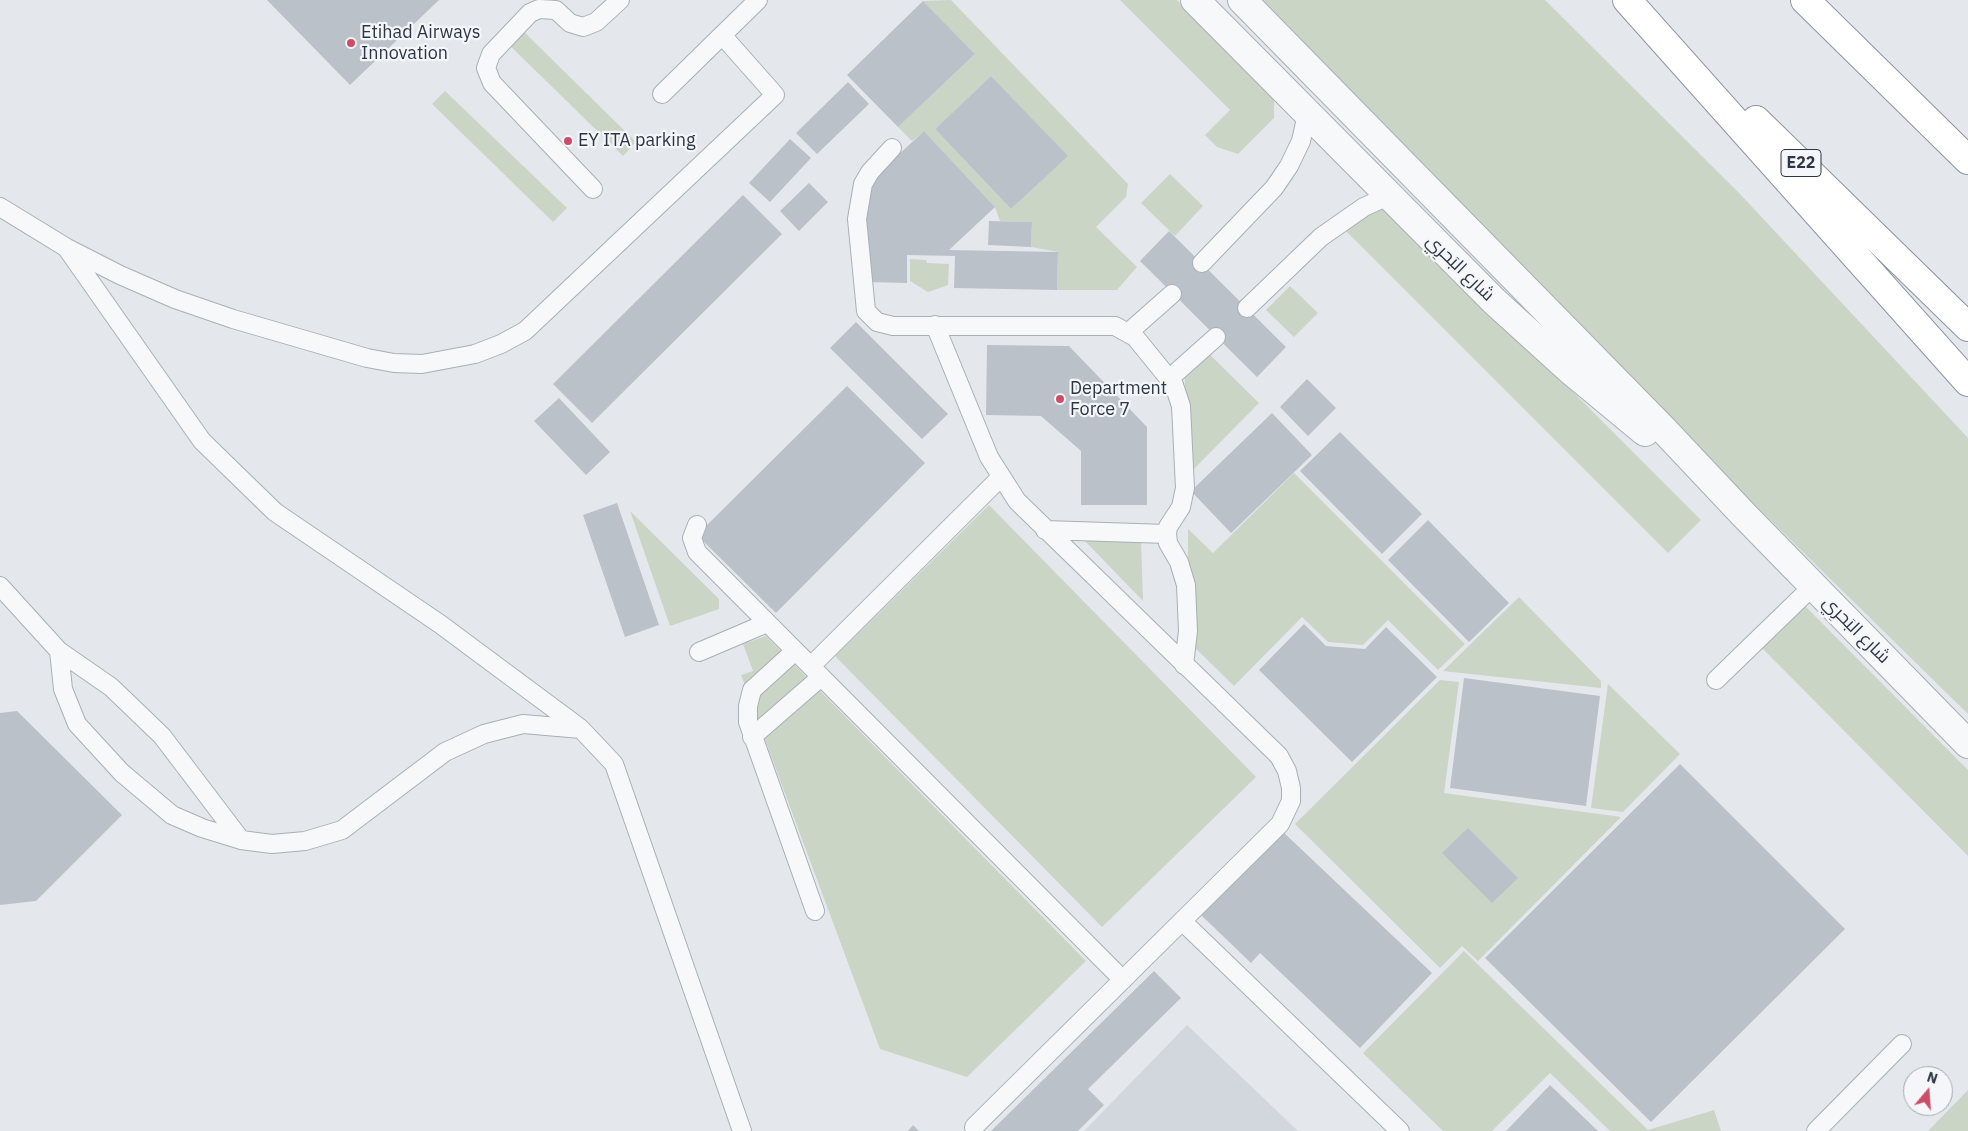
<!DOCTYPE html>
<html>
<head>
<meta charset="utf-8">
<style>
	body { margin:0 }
	#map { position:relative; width:1968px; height:1131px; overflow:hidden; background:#e4e8ec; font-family:"IBM Plex Sans",sans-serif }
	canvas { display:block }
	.north { position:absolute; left:1903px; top:1066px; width:50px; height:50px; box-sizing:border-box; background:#f4f6f9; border:1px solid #a4a9b1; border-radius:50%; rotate:18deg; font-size:14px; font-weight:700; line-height:20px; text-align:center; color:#2c3644 }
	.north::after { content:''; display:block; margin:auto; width:18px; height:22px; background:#cd4d68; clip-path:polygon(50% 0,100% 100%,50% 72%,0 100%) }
</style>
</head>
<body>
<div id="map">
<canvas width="1968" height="1131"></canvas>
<div class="north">N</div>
</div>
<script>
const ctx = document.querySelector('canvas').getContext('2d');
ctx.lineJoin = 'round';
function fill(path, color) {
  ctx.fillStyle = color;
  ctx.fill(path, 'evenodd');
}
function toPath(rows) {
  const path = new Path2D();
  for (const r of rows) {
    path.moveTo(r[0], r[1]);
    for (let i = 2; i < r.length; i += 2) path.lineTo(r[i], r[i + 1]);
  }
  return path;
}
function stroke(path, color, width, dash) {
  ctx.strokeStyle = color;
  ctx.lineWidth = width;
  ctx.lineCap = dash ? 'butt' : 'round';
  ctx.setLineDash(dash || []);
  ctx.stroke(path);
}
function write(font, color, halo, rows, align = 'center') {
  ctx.font = font + ' "IBM Plex Sans",Cairo,sans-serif';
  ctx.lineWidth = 4.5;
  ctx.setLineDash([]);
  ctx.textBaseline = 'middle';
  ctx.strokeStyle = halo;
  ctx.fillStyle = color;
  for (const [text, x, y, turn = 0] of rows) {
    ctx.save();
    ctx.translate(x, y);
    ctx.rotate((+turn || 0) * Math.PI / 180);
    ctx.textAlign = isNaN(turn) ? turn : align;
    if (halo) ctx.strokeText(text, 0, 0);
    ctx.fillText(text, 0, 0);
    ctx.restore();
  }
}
fill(toPath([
	[1187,1025,1298,1131,1084,1131]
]), '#d2d7de');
fill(toPath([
	[951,0,1128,184,1126,197,1096,227,1137,267,1117,290,1057,290,1058,252,1031,247,1032,222,1000,221,995,207,924,131,912,141,898,127,975,54,923,1],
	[991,76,1067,156,1011,209,935,129],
	[1120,0,1177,0,1274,97,1274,118,1238,154,1217,147,1205,135,1230,110],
	[1240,0,1545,0,1740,194,1968,438,1968,714],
	[516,24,636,142,623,156,502,38],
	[445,91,567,208,553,222,432,104],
	[1170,174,1203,206,1175,236,1141,203],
	[1363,206,1389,208,1701,520,1668,553,1342,227],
	[910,259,926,260,927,263,949,264,948,285,928,292,910,281],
	[1290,286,1318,313,1294,337,1266,310],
	[1201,346,1259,403,1189,474,1184,363],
	[1294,473,1465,644,1438,670,1388,620,1363,645,1328,642,1302,617,1234,686,1188,641,1188,529,1213,553],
	[989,505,1256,777,1102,927,835,656],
	[630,511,719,599,719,609,670,626],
	[1141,540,1143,601,1085,541],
	[1519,597,1601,681,1601,688,1443,671],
	[1784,607,1806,607,1968,770,1968,856,1762,648,1763,628],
	[766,636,1086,961,967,1077,880,1049,741,675,753,671,743,644],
	[1440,680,1459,682,1444,793,1621,817,1478,961,1462,946,1440,968,1295,824],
	[1608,684,1680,754,1623,812,1591,808],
	[1464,951,1648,1130,1714,1110,1721,1131,1610,1131,1550,1073,1492,1131,1443,1131,1363,1053],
	[1968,1090,1968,1131,1928,1131]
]), '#cad5c5');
fill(toPath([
	[267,0,439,0,350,85],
	[923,1,975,54,898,127,847,75],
	[991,76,1068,156,1011,209,935,129],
	[848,82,869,104,817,154,796,133],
	[924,131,995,207,949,250,1058,252,1057,290,954,288,955,256,907,255,907,283,865,282,867,184],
	[790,139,811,158,770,202,749,183],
	[809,183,828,202,799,231,780,211],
	[743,195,782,234,592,423,553,384],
	[989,221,1032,222,1031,247,988,245],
	[1169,231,1286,347,1257,377,1140,261],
	[856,322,948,414,922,439,830,348],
	[987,345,1069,346,1147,427,1147,505,1081,505,1081,451,1041,416,986,415],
	[1307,379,1336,408,1308,436,1280,407],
	[847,386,925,463,776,613,697,535],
	[559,398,610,452,586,475,534,421],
	[1272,413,1312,455,1231,533,1191,491],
	[1340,432,1422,514,1382,554,1300,471],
	[617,503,659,625,625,637,583,515],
	[1428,520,1509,603,1469,642,1388,560],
	[1304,624,1326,646,1365,649,1386,627,1437,677,1352,762,1259,670],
	[1464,678,1600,696,1586,806,1450,788],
	[17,711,122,815,36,901,0,905,0,713],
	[1680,764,1845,929,1651,1122,1485,958],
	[1468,828,1518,878,1492,903,1442,853],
	[1281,830,1432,973,1360,1048,1260,953,1251,963,1200,914],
	[1154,971,1181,998,1088,1089,1104,1105,1078,1131,991,1131],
	[1550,1085,1598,1131,1506,1131],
	[913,1125,919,1131,908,1131]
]), '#bbc1c9');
const lane = toPath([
	[662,94,758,0],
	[892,148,870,172,863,184,857,219,866,311,877,322,893,326,1115,326,1135,337,1174,385,1181,406,1185,488,1181,507,1168,527,1167,534,1168,543,1179,562,1186,585,1188,631,1184,665],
	[593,189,492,83,486,68,491,54,530,13,539,9,556,10,570,23,583,27,596,22,620,0],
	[0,207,67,248,120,275,175,299,233,319,367,358,394,363,422,364,475,354,501,344,525,331,775,95,722,35],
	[68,250,202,441,275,512,440,624,580,728],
	[1202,263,1274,188,1289,166,1301,141,1307,114],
	[1247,308,1321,237,1364,207,1388,196],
	[935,325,989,457,1017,501,1279,756,1287,771,1291,788,1291,801,1280,824,974,1127],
	[1129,332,1172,294],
	[1170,378,1216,337],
	[697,525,692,538,697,552,1123,980],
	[1045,530,1167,534],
	[0,586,59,651,111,687,162,736,241,840],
	[59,651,63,689,77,724,122,773,172,815,202,828,241,840,272,844,305,841,342,830,445,752,484,734,523,724,581,729,614,764,742,1131],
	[795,651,752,690,748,706,748,722,815,911],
	[699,652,767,623],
	[811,666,1001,477],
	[1716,680,1813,586],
	[752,737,821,677],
	[1182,921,1400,1131],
	[1816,1131,1902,1044]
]);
const street = toPath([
	[1195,0,1494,301,1570,370,1645,432],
	[1242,0,1663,429,1744,515,1968,744]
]);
const highway = toPath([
	[1627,0,1968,382],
	[1805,0,1968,160],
	[1756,120,1968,327]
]);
stroke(lane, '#a9afb6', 20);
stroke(street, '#a9afb6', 30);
stroke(highway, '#8c96a2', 30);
stroke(lane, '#f7f8fa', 18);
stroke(street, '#f7f8fa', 28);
stroke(highway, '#fff', 28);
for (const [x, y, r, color] of [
	[351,43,5,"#cd4d68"],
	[568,141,5,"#cd4d68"],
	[1060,399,5,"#cd4d68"]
]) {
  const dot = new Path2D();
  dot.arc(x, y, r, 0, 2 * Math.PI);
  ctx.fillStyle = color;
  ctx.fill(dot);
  stroke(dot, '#f4f6f9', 2);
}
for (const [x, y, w] of [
	[1801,163,40]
]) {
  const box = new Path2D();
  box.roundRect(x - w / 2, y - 13.5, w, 27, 4);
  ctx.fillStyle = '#f4f6f9';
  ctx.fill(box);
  stroke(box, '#2c3644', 1);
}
write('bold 16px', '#2c3644', null, [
	["E22",1801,163]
]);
write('18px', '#2c3644', '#f4f6f9', [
	["Etihad Airways",361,33],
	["Innovation",361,54],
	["EY ITA parking",578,141],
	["Department",1070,389],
	["Force 7",1070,410]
], 'left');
write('18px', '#2c3644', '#f4f6f9', [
	["شارع البَحرِي",1460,268,44],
	["شارع البَحرِي",1856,630,45]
]);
</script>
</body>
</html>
